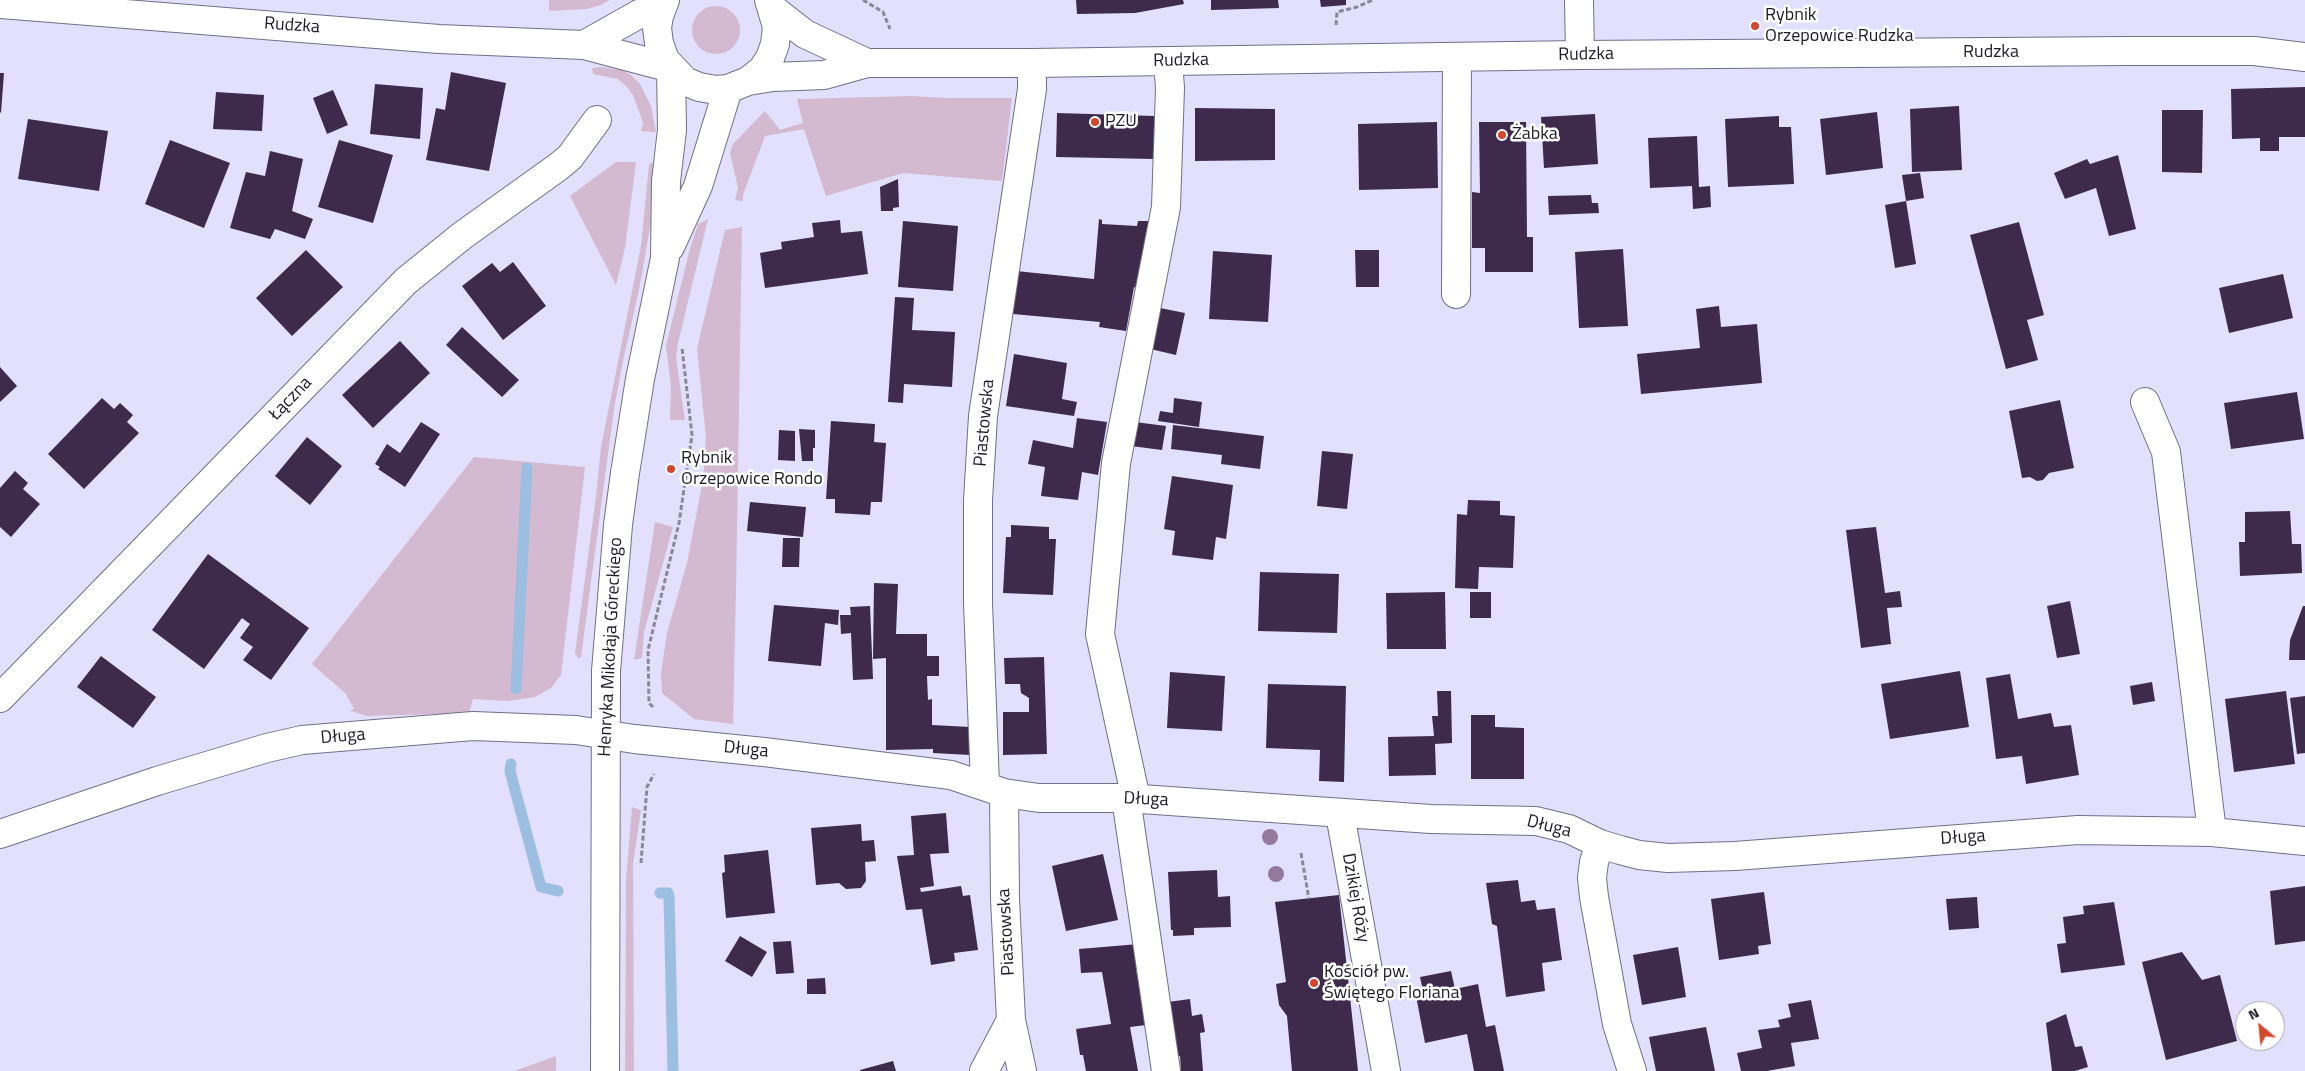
<!DOCTYPE html>
<html>
<head>
<meta charset="utf-8">
<style>
	body { margin:0 }
	#map { position:relative; width:2305px; height:1071px; overflow:hidden; background:#e2e0fc; font-family:"Titillium Web",sans-serif }
	canvas { display:block }
	.north { position:absolute; left:2235px; top:1001px; width:50px; height:50px; box-sizing:border-box; background:#fff; border:1px solid #a5a4a8; border-radius:50%; rotate:332deg; font-size:14px; font-weight:700; line-height:20px; text-align:center; color:#1d1c26 }
	.north::after { content:''; display:block; margin:auto; width:18px; height:22px; background:#d3482c; clip-path:polygon(50% 0,100% 100%,50% 72%,0 100%) }
</style>
</head>
<body>
<div id="map">
<canvas width="2305" height="1071"></canvas>
<div class="north">N</div>
</div>
<script>
const ctx = document.querySelector('canvas').getContext('2d');
ctx.lineJoin = 'round';
function fill(path, color) {
  ctx.fillStyle = color;
  ctx.fill(path, 'evenodd');
}
function toPath(rows) {
  const path = new Path2D();
  for (const r of rows) {
    if (r.length === 3) {
      path.moveTo(r[0] + r[2], r[1]);
      path.arc(r[0], r[1], r[2], 0, 2 * Math.PI);
      continue;
    }
    path.moveTo(r[0], r[1]);
    for (let i = 2; i < r.length; i += 2) path.lineTo(r[i], r[i + 1]);
  }
  return path;
}
function stroke(path, color, width, dash) {
  ctx.strokeStyle = color;
  ctx.lineWidth = width;
  ctx.lineCap = dash ? 'butt' : 'round';
  ctx.setLineDash(dash || []);
  ctx.stroke(path);
}
function write(font, color, halo, rows, align = 'center') {
  ctx.font = font + ' "Titillium Web",sans-serif';
  ctx.lineWidth = 5;
  ctx.setLineDash([]);
  ctx.textBaseline = 'middle';
  ctx.strokeStyle = halo;
  ctx.fillStyle = color;
  for (const [text, x, y, turn = 0] of rows) {
    ctx.save();
    ctx.translate(x, y);
    ctx.rotate((+turn || 0) * Math.PI / 180);
    ctx.textAlign = isNaN(turn) ? turn : align;
    if (halo) ctx.strokeText(text, 0, 0);
    ctx.fillText(text, 0, 0);
    ctx.restore();
  }
}
fill(toPath([
	[549,0,610,0,601,5,586,9,549,11],
	[716,30,24],
	[602,67,622,70,631,75,640,84,651,106,656,132,641,131,643,123,633,95,627,87,618,79,593,74,592,68],
	[910,96,947,98,1012,98,1002,181,903,173,826,196,804,129,765,136,743,195,743,201,735,200,738,188,730,153,733,144,765,111,780,130,803,123,797,99],
	[616,162,636,162,625,248,616,285,570,196],
	[651,163,656,164,651,222,639,290,623,361,614,409,581,657,578,658,575,653,596,497,601,447,641,246,649,165],
	[708,219,678,343,676,358,685,420,670,420,671,386,666,346,689,252,698,224],
	[742,227,736,590,733,724,694,719,662,693,661,673,667,633,687,563,703,480,706,437,697,349,725,230],
	[474,457,585,467,561,675,551,688,535,697,507,701,473,699,469,713,367,716,349,710,354,709,346,694,312,664],
	[655,522,673,527,644,632,642,658,634,660],
	[632,807,641,810,633,864,634,1071,625,1071,626,881],
	[556,1056,556,1071,514,1071]
]), '#d3bad0');
stroke(toPath([
	[516,689,527,468],
	[511,764,510,771,541,887,558,891],
	[660,893,668,893,669,896,673,1071]
]), '#9cbfe1', 11);
fill(toPath([
	[1076,0,1183,0,1184,4,1135,13,1077,14],
	[1211,0,1278,0,1279,8,1211,10],
	[1320,0,1346,0,1346,5,1321,7],
	[451,72,506,83,489,171,426,160,436,108,445,110],
	[0,73,4,73,1,113,0,112],
	[375,84,423,88,420,139,370,134],
	[2305,87,2305,137,2279,137,2279,151,2260,151,2260,138,2232,139,2231,89],
	[333,90,348,125,327,134,313,98],
	[216,92,264,95,262,131,213,129],
	[1959,106,1962,170,1912,172,1910,109],
	[1195,108,1275,109,1275,160,1195,161],
	[2162,110,2203,110,2202,173,2162,172],
	[1877,112,1883,168,1826,175,1820,119],
	[1057,113,1155,116,1154,159,1056,157],
	[1595,114,1598,164,1544,168,1541,117],
	[1779,116,1779,127,1791,127,1794,184,1728,187,1725,119],
	[28,119,108,131,99,191,18,179],
	[1437,122,1438,188,1359,190,1358,124],
	[1479,122,1526,122,1527,237,1533,237,1533,272,1485,272,1485,248,1472,248,1472,192,1480,193],
	[1697,136,1699,187,1710,186,1711,207,1693,209,1692,186,1650,188,1648,138],
	[170,140,230,163,204,228,145,204],
	[339,140,393,155,373,223,318,207],
	[270,151,303,159,292,211,313,219,305,239,275,229,270,239,230,228,246,172,265,176],
	[2118,155,2136,229,2109,236,2096,188,2065,199,2054,173,2087,159,2090,164],
	[1920,173,1924,198,1906,201,1902,175],
	[898,179,899,207,893,208,893,211,881,211,880,187],
	[1591,195,1592,203,1598,203,1599,213,1549,215,1548,196],
	[1906,201,1916,264,1895,268,1885,205],
	[1099,219,1102,220,1102,224,1137,226,1138,221,1155,221,1140,289,1134,287,1126,331,1099,327,1100,322,1013,314,1016,271,1094,279],
	[840,220,841,233,862,231,868,274,765,288,760,253,782,249,781,242,814,237,812,223],
	[903,221,958,226,953,291,898,287],
	[2019,222,2044,315,2027,320,2038,360,2006,369,1970,235],
	[1623,249,1628,326,1579,328,1575,252],
	[306,250,343,287,292,336,256,298],
	[1355,250,1379,250,1379,287,1356,287],
	[1213,251,1272,255,1268,322,1209,319],
	[513,262,546,306,503,340,462,286,492,263,500,272],
	[2283,274,2293,318,2229,333,2219,288],
	[895,297,914,298,912,330,955,332,952,387,904,384,903,403,888,402],
	[1719,306,1721,327,1757,324,1762,383,1641,394,1637,354,1700,348,1696,309],
	[1155,307,1185,313,1176,355,1146,348],
	[462,327,519,380,502,397,446,345],
	[400,341,430,373,373,428,342,395],
	[1014,354,1067,363,1062,399,1077,402,1074,416,1006,406],
	[0,367,17,386,0,402],
	[2297,392,2304,439,2231,449,2224,403],
	[102,398,114,409,120,403,133,415,127,422,139,433,84,489,48,454],
	[1174,398,1202,402,1199,427,1158,421,1160,411,1173,413],
	[2060,400,2074,468,2049,473,2043,480,2037,481,2030,477,2022,478,2009,411],
	[1077,418,1107,422,1098,475,1082,472,1078,500,1041,496,1045,467,1028,464,1033,440,1073,448],
	[831,421,875,424,874,442,886,443,882,502,871,502,870,515,835,513,835,499,826,499],
	[421,422,440,434,405,487,378,469,380,467,375,464,387,444,400,453],
	[1135,422,1166,426,1162,450,1131,446],
	[1173,425,1264,436,1260,469,1221,464,1222,455,1171,449],
	[799,429,815,430,815,448,813,448,813,461,802,461],
	[779,430,795,431,795,461,778,460],
	[307,437,342,466,310,505,275,476],
	[1322,451,1353,454,1347,509,1317,506],
	[15,471,28,483,23,489,40,504,11,537,0,527,0,488],
	[1172,476,1233,485,1226,539,1216,537,1213,560,1172,555,1175,531,1164,529],
	[1468,500,1500,501,1500,515,1515,516,1513,568,1479,567,1478,589,1455,588,1457,514,1467,515],
	[750,502,806,507,803,537,747,531],
	[2290,511,2292,544,2301,544,2302,573,2240,576,2239,542,2245,542,2245,512],
	[1011,525,1049,527,1049,539,1056,539,1053,595,1003,593,1006,537,1011,537],
	[1876,527,1885,593,1900,591,1902,607,1887,608,1891,644,1861,648,1846,530],
	[783,538,800,538,799,567,782,567],
	[208,554,309,628,271,680,243,660,253,647,240,638,250,624,242,618,204,669,152,630],
	[1260,572,1339,574,1337,633,1258,631],
	[874,583,898,584,896,634,927,634,927,656,939,656,939,676,927,676,928,700,932,699,932,725,970,727,970,755,933,753,933,749,886,750,886,658,873,659],
	[1445,592,1446,649,1387,649,1386,593],
	[1470,592,1491,592,1491,618,1470,618],
	[2070,601,2080,654,2057,658,2047,606],
	[774,605,839,610,838,625,825,623,821,666,768,661],
	[870,606,873,679,853,680,851,633,841,634,840,615,851,615,850,607],
	[2303,606,2305,606,2305,660,2289,660,2290,640],
	[101,656,156,697,133,728,77,687],
	[1044,657,1047,754,1003,755,1003,712,1029,712,1029,698,1021,693,1020,684,1005,684,1004,658],
	[1960,671,1969,727,1890,739,1881,684],
	[1170,672,1225,676,1222,731,1167,728],
	[2010,674,2018,719,2051,713,2054,727,2071,725,2079,775,2026,784,2022,756,1996,759,1986,678],
	[2152,682,2155,701,2133,705,2130,686],
	[1268,684,1346,686,1344,782,1319,781,1320,750,1266,748],
	[1437,691,1451,691,1452,743,1435,744,1436,775,1389,776,1388,737,1434,736,1432,716,1438,716],
	[2286,691,2295,764,2234,772,2225,699],
	[2305,696,2305,753,2297,754,2290,698],
	[1471,715,1495,715,1495,727,1524,728,1524,779,1471,779],
	[946,813,949,853,930,854,934,886,920,888,921,892,961,886,963,896,970,895,978,950,954,953,955,961,931,965,922,909,906,910,897,856,914,855,911,816],
	[861,824,862,841,874,840,876,861,865,862,866,881,861,888,846,889,839,883,816,885,811,828],
	[768,850,775,913,726,918,722,873,725,872,724,855],
	[1103,854,1118,920,1066,931,1052,866],
	[1217,870,1218,897,1230,896,1231,927,1194,928,1194,935,1173,936,1173,930,1171,930,1168,872],
	[1518,880,1521,902,1535,900,1537,910,1555,908,1562,960,1542,963,1545,991,1506,997,1497,926,1492,924,1486,883],
	[2305,886,2305,941,2275,945,2270,891],
	[1764,892,1771,944,1758,946,1759,954,1719,960,1711,899],
	[1339,895,1358,1071,1292,1071,1287,1016,1279,1005,1276,984,1286,982,1275,902],
	[1977,897,1979,928,1949,930,1946,899],
	[2114,902,2125,965,2061,973,2057,944,2066,943,2063,917,2084,914,2083,906],
	[740,936,767,952,752,977,725,961],
	[791,941,794,973,776,974,773,942],
	[1139,944,1141,968,1136,969,1146,1025,1130,1027,1138,1071,1086,1071,1083,1055,1080,1055,1076,1029,1111,1024,1102,972,1081,973,1079,949],
	[1678,947,1686,997,1642,1005,1633,955],
	[2182,952,2202,980,2220,975,2237,1041,2166,1060,2142,962],
	[1451,971,1455,989,1478,984,1486,1027,1495,1025,1504,1071,1474,1071,1467,1034,1425,1043,1416,996,1424,995,1420,977],
	[825,978,826,994,807,994,807,979],
	[1190,999,1192,1016,1202,1014,1205,1032,1200,1033,1203,1071,1181,1071,1180,1056,1176,1057,1168,1002],
	[1811,1000,1819,1039,1791,1043,1795,1066,1767,1071,1741,1071,1737,1053,1762,1048,1758,1030,1780,1027,1778,1020,1791,1017,1788,1004],
	[2066,1014,2075,1047,2082,1046,2088,1067,2075,1071,2052,1071,2046,1023],
	[1706,1027,1715,1071,1656,1071,1649,1037],
	[893,1061,896,1071,860,1071,860,1070]
]), '#3e2b4c');
const street = toPath([
	[1579,0,1580,55],
	[1456,294,1457,57],
	[2145,402,2166,452,2212,832],
	[0,698,406,281,463,235,558,167,570,157,597,120],
	[985,785,978,603,978,500,983,416,1032,89,1032,63],
	[1004,793,1005,899,1011,1020,1022,1071],
	[1126,798,1166,1071],
	[1136,799,1100,634,1116,463,1166,207,1170,88,1168,61],
	[1340,814,1386,1071],
	[0,834,157,781,267,748,302,740,473,726,576,730,634,739,764,752,951,775,1004,793,1039,798,1126,798,1431,819,1536,821,1569,829,1600,844,1620,850,1639,855,1668,858,1735,856,2078,830,2212,832,2305,841],
	[1600,844,1594,862,1592,878,1594,897,1617,1024,1632,1071],
	[984,1071,1011,1020]
]);
const secondary = toPath([
	[665,0,659,16,657,28,659,43,665,60,685,81,699,87,716,90,728,89,748,81,762,70,770,58,775,44,777,27,769,0],
	[0,4,439,39,584,45,671,68],
	[773,9,805,34,867,63],
	[584,45,639,14,664,3],
	[748,81,773,77,824,75,867,63,1032,63,1580,55,2130,51,2254,51,2305,57],
	[670,247,698,186,728,89],
	[605,1071,606,671,618,525,625,473,640,379,665,258,666,181,672,130,671,68]
]);
stroke(street, '#716f87', 30);
stroke(secondary, '#716f87', 30);
stroke(toPath([
	[863,0,883,12,890,29],
	[1336,25,1337,12,1357,7,1373,0],
	[653,707,649,703,648,650,679,523,692,435,682,348],
	[1301,853,1309,899],
	[641,863,647,787,654,774]
]), '#89889b', 3, [5, 2.5]);
stroke(street, '#fff', 28);
stroke(secondary, '#fff', 28);
ctx.fillStyle = '#947a9d';
for (const [x, y] of [
	[1270,837],
	[1276,874]
]) {
  ctx.beginPath();
  ctx.arc(x, y, 8, 0, 2 * Math.PI);
  ctx.fill();
}
for (const [x, y, r, color] of [
	[1755,26,5,"#d3482c"],
	[1095,122,5,"#d3482c"],
	[1502,135,5,"#d3482c"],
	[671,469,5,"#d3482c"],
	[1314,983,5,"#d3482c"]
]) {
  const dot = new Path2D();
  dot.arc(x, y, r, 0, 2 * Math.PI);
  ctx.fillStyle = color;
  ctx.fill(dot);
  stroke(dot, '#fff', 2);
}
write('18px', '#1d1c26', '#fff', [
	["Rybnik",1765,16],
	["Orzepowice Rudzka",1765,37],
	["PZU",1105,122],
	["Żabka",1512,135],
	["Rybnik",681,459],
	["Orzepowice Rondo",681,480],
	["Kościół pw.",1324,973],
	["Świętego Floriana",1324,994]
], 'left');
write('18px', '#1d1c26', '#fff', [
	["Rudzka",292,26,4],
	["Rudzka",1991,53],
	["Rudzka",1586,55,-1],
	["Rudzka",1181,61,-1],
	["Łączna",291,399,-46],
	["Piastowska",985,423,-85],
	["Henryka Mikołaja Góreckiego",611,647,-87],
	["Długa",343,737,-5],
	["Długa",746,750,6],
	["Długa",1146,800,3],
	["Długa",1549,827,14],
	["Długa",1963,838,-4],
	["Dzikiej Róży",1355,898,80],
	["Piastowska",1007,932,-93]
]);
</script>
</body>
</html>
